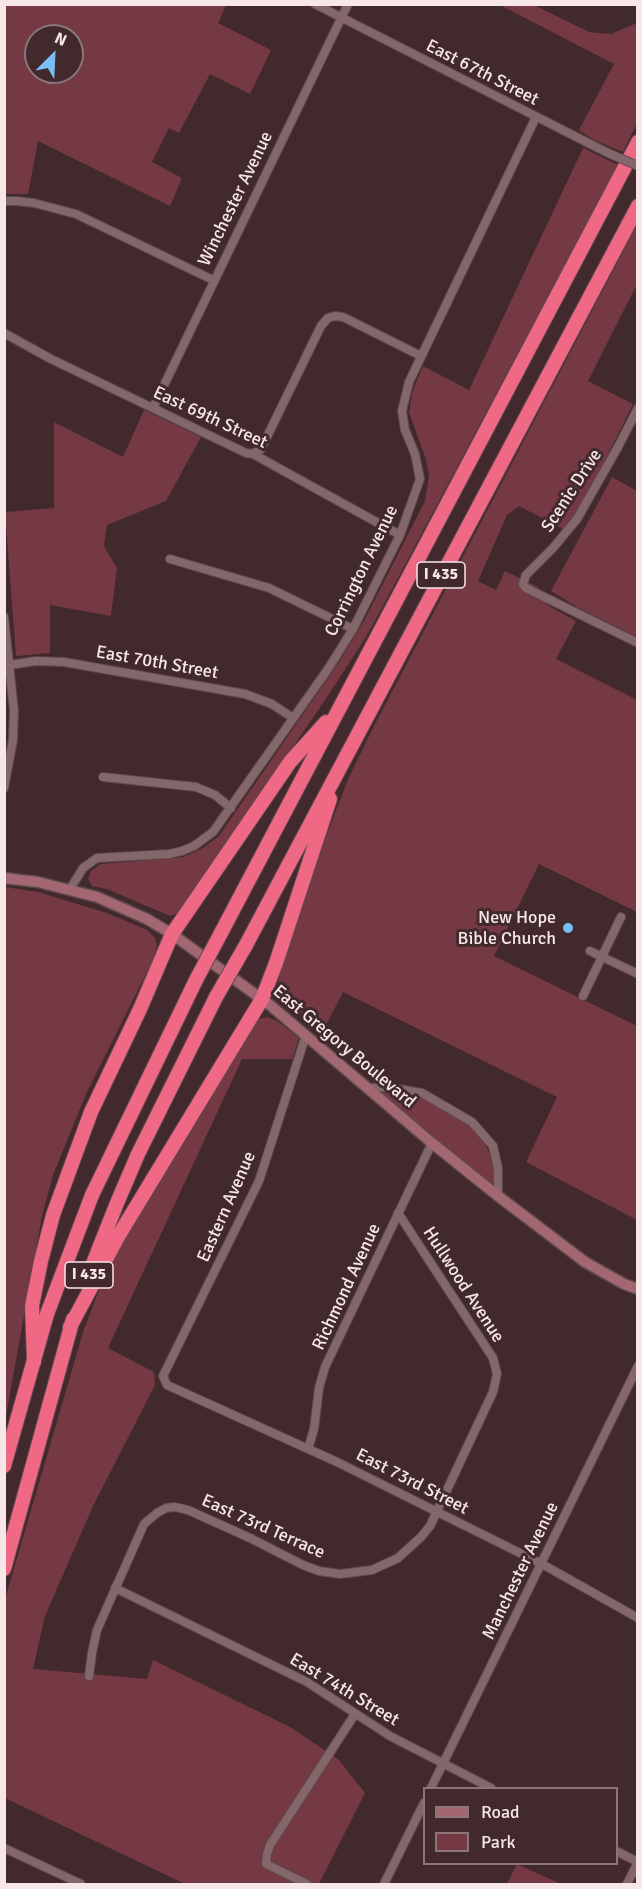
<!DOCTYPE html>
<html>
<head>
<meta charset="utf-8">
<style>
	body { margin:0 }
	#map { position:relative; width:642px; height:1889px; overflow:hidden; background:#41292d; font-family:Signika,sans-serif }
	canvas { display:block }
	.frame { position:absolute; inset:0; border:6px solid #f7e7e9; pointer-events:none }
	.legend { position:absolute; left:423px; top:1787px; width:195px; height:78px; box-sizing:border-box; background:#41292d; border:2px solid #8a7578; margin:0; padding:8px 10px; list-style:none; font-size:18px; color:#f7e7e9 }
	.legend li { display:flex; align-items:center; gap:12px; height:30px }
	.legend b { width:30px; border:2px solid #8a7578 }
	.north { position:absolute; left:24px; top:24px; width:60px; height:60px; box-sizing:border-box; background:#41292d; border:2px solid #8a7578; border-radius:50%; rotate:24deg; font-size:16px; font-weight:700; line-height:24px; text-align:center; color:#f7e7e9 }
	.north::after { content:''; display:block; margin:auto; width:21px; height:27px; background:#78bff7; clip-path:polygon(50% 0,100% 100%,50% 72%,0 100%) }
</style>
</head>
<body>
<div id="map">
<canvas width="642" height="1889"></canvas>
<div class="frame"></div>
<ul class="legend">
<li><b style="height:8px;background:#a36772"></b>Road</li>
<li><b style="height:16px;background:#753944"></b>Park</li>
</ul>
<div class="north">N</div>
</div>
<script>
const ctx = document.querySelector('canvas').getContext('2d');
ctx.lineJoin = 'round';
function fill(path, color) {
  ctx.fillStyle = color;
  ctx.fill(path, 'evenodd');
}
function toPath(rows) {
  const path = new Path2D();
  for (const r of rows) {
    path.moveTo(r[0], r[1]);
    for (let i = 2; i < r.length; i += 2) path.lineTo(r[i], r[i + 1]);
  }
  return path;
}
function stroke(path, color, width, dash) {
  ctx.strokeStyle = color;
  ctx.lineWidth = width;
  ctx.lineCap = dash ? 'butt' : 'round';
  ctx.setLineDash(dash || []);
  ctx.stroke(path);
}
function write(font, color, halo, rows, align = 'center') {
  ctx.font = font + ' Signika,sans-serif';
  ctx.lineWidth = 6;
  ctx.setLineDash([]);
  ctx.textBaseline = 'middle';
  ctx.strokeStyle = halo;
  ctx.fillStyle = color;
  for (const [text, x, y, turn = 0] of rows) {
    ctx.save();
    ctx.translate(x, y);
    ctx.rotate((+turn || 0) * Math.PI / 180);
    ctx.textAlign = isNaN(turn) ? turn : align;
    if (halo) ctx.strokeText(text, 0, 0);
    ctx.fillText(text, 0, 0);
    ctx.restore();
  }
}
fill(toPath([
	[5,4,226,5,218,23,271,50,250,94,210,74,179,133,169,128,152,162,182,178,170,206,38,141,28,194,5,194],
	[36,36,72,36,72,72,36,72],
	[500,5,534,5,589,32,611,34,637,23,637,123,623,152,594,140,579,130,614,64],
	[583,148,618,165,390,593,366,637,325,700,188,901,177,914,170,916,107,889,92,886,88,879,91,871,101,864,183,857,203,848,219,836,339,662,365,619,425,501,429,476,426,460,409,412,413,390,423,366,469,390],
	[637,225,637,284,588,381,633,404,569,532,519,506,507,515,478,581,496,590,505,571,538,587,547,605,576,621,556,659,637,700,637,912,539,864,494,956,637,1026,637,1220,526,1162,557,1097,343,992,322,1033,280,998,277,987,280,973,318,857,349,777,374,726],
	[144,410,201,437,166,501,107,525,104,546,117,568,111,616,50,605,50,653,16,656,5,512,54,508,54,422,123,457],
	[612,477,637,491,637,637,577,607,551,591],
	[5,887,38,892,107,913,147,930,155,938,157,946,154,958,86,1094,53,1175,42,1216,5,1421],
	[267,1017,277,1021,299,1038,292,1059,242,1059,108,1348,154,1372,155,1385,94,1504,45,1616,33,1669,147,1679,153,1660,290,1727,338,1759,365,1793,319,1884,185,1884,5,1798,5,1599,84,1329,100,1288,131,1224,256,1020],
	[382,1092,410,1094,426,1099,452,1114,470,1126,483,1141,492,1157,494,1173,494,1184,489,1185,383,1096],
	[517,1864,561,1884,507,1884]
]), '#753944');
const street = toPath([
	[315,4,606,152],
	[4,201,16,201,34,203,76,214,213,280],
	[4,333,51,359,246,453,253,454,400,535],
	[153,408,348,4],
	[638,408,618,447,577,519,553,548,526,575,523,584,526,588,638,643],
	[253,454,261,449,321,326,328,318,335,316,343,317,421,356],
	[170,559,269,588,353,629],
	[4,617,14,711,13,740,4,788],
	[9,665,36,661,64,662,245,694,272,704,293,718],
	[103,777,196,787,215,795,231,808],
	[70,889,83,868,97,858,169,854,182,851,194,846,213,832,328,669,353,629,400,535,420,479,415,454,405,430,402,411,409,382,536,117],
	[590,951,638,974],
	[583,996,621,917],
	[306,1035,259,1181,163,1376,167,1385,337,1462,542,1564,638,1618],
	[370,1088,386,1087,422,1093,472,1122,493,1146,498,1168,498,1196],
	[308,1449,314,1429,319,1388,325,1367,432,1143],
	[115,1588,307,1682,390,1736,491,1788],
	[89,1676,92,1653,97,1630,144,1524,157,1513,166,1508,175,1507,188,1510,250,1538,303,1565,319,1571,340,1574,372,1570,398,1558,421,1537,430,1526,493,1392,497,1374,493,1358,398,1213],
	[431,1788,638,1366],
	[4,1848,81,1884],
	[616,1851,638,1862],
	[307,1884,266,1864,267,1854,270,1845,355,1714],
	[384,1884,424,1803],
	[627,1884,638,1862]
]);
const secondary = toPath([
	[4,878,38,882,97,897,147,919,172,934,270,1005,432,1143,498,1196,585,1262,624,1284,638,1289]
]);
const highway = toPath([
	[222,931,638,142],
	[246,945,638,206],
	[86,1281,117,1203,138,1154,216,997],
	[70,1327,119,1235,262,999,276,963,330,799],
	[34,1362,32,1306,41,1261,53,1215,91,1112,140,1009,172,934,290,762,326,722],
	[4,1466,47,1314,92,1195,196,980],
	[4,1569,73,1319]
]);
stroke(street, '#5d494c', 10);
stroke(secondary, '#5d494c', 13);
stroke(highway, '#5d494c', 16);
stroke(street, '#83676b', 8);
stroke(secondary, '#a36772', 10);
stroke(highway, '#ef6884', 14);
const streetBridge = toPath([
	[606,152,638,166]
]);
const highwayBridge = toPath([
	[196,980,222,931],
	[216,997,246,945]
]);
stroke(streetBridge, '#5d494c', 10, []);
stroke(highwayBridge, '#5d494c', 16, []);
stroke(streetBridge, '#83676b', 8);
stroke(highwayBridge, '#ef6884', 14);
for (const [x, y, r, color] of [
	[568,928,6,"#78bff7"]
]) {
  const dot = new Path2D();
  dot.arc(x, y, r, 0, 2 * Math.PI);
  ctx.fillStyle = color;
  ctx.fill(dot);
  stroke(dot, '#41292d', 2);
}
for (const [x, y, w] of [
	[441,575,48],
	[89,1275,48]
]) {
  const box = new Path2D();
  box.roundRect(x - w / 2, y - 13, w, 26, 4.5);
  ctx.fillStyle = '#41292d';
  ctx.fill(box);
  stroke(box, '#f7e7e9', 1.5);
}
write('bold 16px', '#f7e7e9', null, [
	["I 435",441,575],
	["I 435",89,1275]
]);
write('18px', '#f7e7e9', '#41292d', [
	["East 67th Street",482,73,27],
	["Winchester Avenue",236,199,-64],
	["East 69th Street",210,418,25],
	["Scenic Drive",572,491,-57],
	["Corrington Avenue",362,571,-64],
	["East 70th Street",157,663,10],
	["East Gregory Boulevard",344,1047,40],
	["Eastern Avenue",227,1207,-66],
	["Hullwood Avenue",463,1285,57],
	["Richmond Avenue",347,1287,-65],
	["East 73rd Street",412,1482,27],
	["East 73rd Terrace",263,1527,24],
	["Manchester Avenue",521,1571,-64],
	["East 74th Street",344,1690,31]
]);
write('18px', '#f7e7e9', '#41292d', [
	["New Hope",556,918],
	["Bible Church",556,939]
], 'right');
</script>
</body>
</html>
